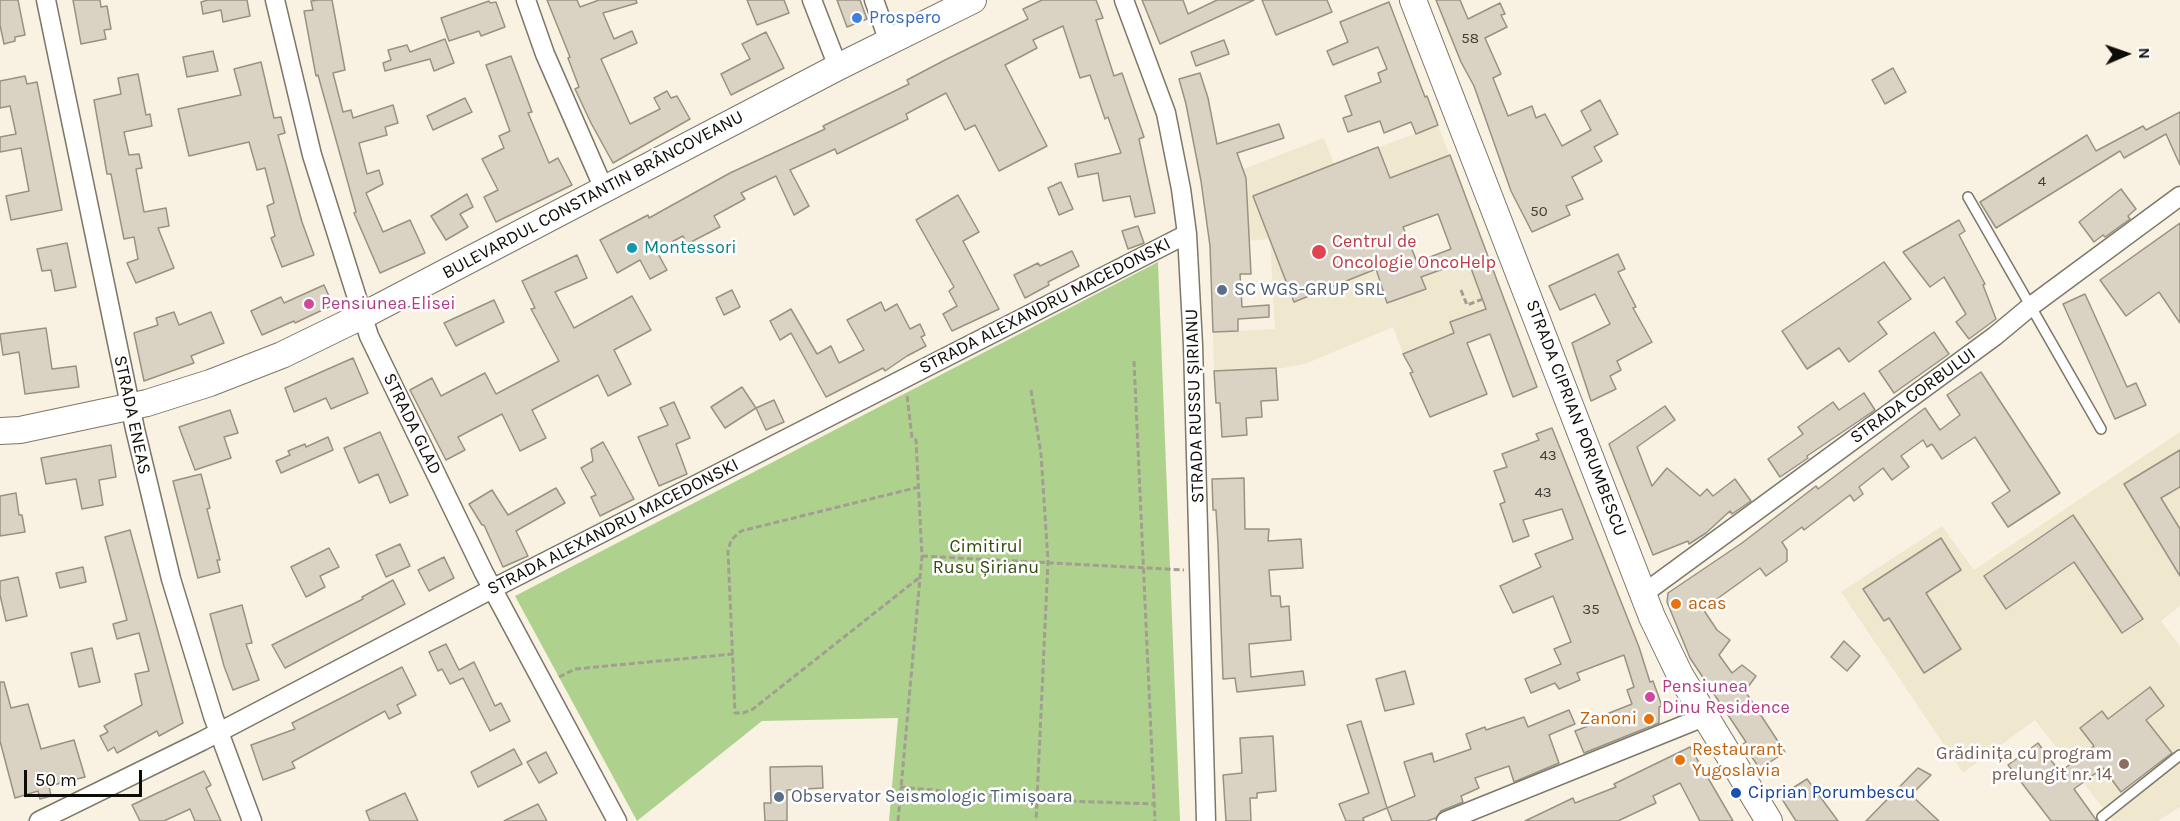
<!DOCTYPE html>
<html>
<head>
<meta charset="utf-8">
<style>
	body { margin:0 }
	#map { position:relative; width:2180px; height:821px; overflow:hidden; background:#f9f2e2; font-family:Karla,sans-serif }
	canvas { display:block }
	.north { position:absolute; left:2096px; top:24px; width:60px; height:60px; -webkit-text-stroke:4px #fff; paint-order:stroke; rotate:88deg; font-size:16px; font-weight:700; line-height:24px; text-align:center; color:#0e0c07 }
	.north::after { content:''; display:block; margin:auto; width:21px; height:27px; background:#0e0c07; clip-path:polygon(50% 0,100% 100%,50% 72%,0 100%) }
	.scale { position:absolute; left:24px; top:770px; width:118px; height:27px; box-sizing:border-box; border:3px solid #0e0c07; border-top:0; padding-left:8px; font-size:18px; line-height:21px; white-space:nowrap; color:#0e0c07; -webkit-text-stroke:4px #fff; paint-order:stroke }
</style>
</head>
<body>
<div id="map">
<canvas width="2180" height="821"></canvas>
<div class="north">N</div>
<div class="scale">50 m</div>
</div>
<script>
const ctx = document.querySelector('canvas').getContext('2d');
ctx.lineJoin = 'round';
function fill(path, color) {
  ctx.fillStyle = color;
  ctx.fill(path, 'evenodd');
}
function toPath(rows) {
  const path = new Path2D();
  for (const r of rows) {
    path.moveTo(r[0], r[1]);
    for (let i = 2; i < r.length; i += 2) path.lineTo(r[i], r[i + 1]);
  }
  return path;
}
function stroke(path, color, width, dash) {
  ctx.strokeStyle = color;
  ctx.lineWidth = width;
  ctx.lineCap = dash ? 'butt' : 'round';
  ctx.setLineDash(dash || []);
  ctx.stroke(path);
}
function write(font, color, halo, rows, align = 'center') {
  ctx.font = font + ' Karla,sans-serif';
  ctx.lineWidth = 5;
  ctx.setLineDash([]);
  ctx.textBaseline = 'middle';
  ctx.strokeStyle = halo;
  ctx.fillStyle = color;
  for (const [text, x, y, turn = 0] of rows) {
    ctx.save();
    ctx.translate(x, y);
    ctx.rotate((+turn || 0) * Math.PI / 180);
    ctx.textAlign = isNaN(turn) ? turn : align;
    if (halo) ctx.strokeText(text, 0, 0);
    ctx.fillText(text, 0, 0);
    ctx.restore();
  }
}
fill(toPath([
	[1438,125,1462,188,1358,228,1388,303,1425,289,1421,277,1468,260,1487,308,1450,322,1454,333,1403,354,1393,327,1305,364,1283,368,1214,371,1213,332,1275,329,1270,239,1210,244,1201,181,1228,175,1324,138,1334,164],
	[2180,432,2180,606,2161,621,2180,646,2180,807,2158,821,2113,821,2035,720,1963,773,1841,592,1942,526,1974,570]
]), '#f0e7cf');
fill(toPath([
	[1158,262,1180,821,889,821,898,718,762,721,637,821,515,596]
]), '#afd18e');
const building = toPath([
	[0,0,18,0,25,35,15,37,15,41,4,44,0,25,0,0],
	[73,0,100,0,101,7,107,6,111,29,104,30,106,39,81,44,73,0],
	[208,0,247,0,250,16,223,22,221,10,203,14,201,2,208,0],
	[318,0,332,0,345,70,333,73,343,112,351,110,353,118,393,105,398,123,385,127,387,135,359,143,367,174,379,170,383,184,366,193,383,232,410,220,425,253,380,273,354,213,356,212,318,75,316,76,304,11,313,10,311,1,318,0],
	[547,0,577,0,580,7,599,0,636,0,637,3,603,13,614,39,632,31,637,43,601,59,630,124,660,109,654,98,667,91,671,98,677,96,690,119,613,163,591,123,575,89,579,87,568,58,570,57,547,0],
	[747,0,784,0,789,13,757,25,747,0],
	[837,0,860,0,867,19,847,27,837,0],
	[1042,0,1096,0,1103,18,1096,20,1114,76,1122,73,1144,137,1139,139,1155,213,1135,217,1130,196,1103,201,1098,173,1078,177,1075,164,1121,153,1108,117,1105,119,1090,75,1080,78,1063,26,1033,40,1037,48,1005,65,1047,146,999,171,975,125,965,130,946,93,906,114,908,119,837,154,835,149,790,170,809,206,794,215,776,176,741,193,745,199,714,216,720,227,687,244,683,236,656,250,667,270,650,279,640,260,617,273,600,240,648,215,649,218,730,173,825,129,823,126,909,84,907,80,945,60,1028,19,1023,9,1042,0],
	[1142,0,1183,0,1188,14,1217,0,1254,0,1160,44,1142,0],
	[1262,0,1327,0,1332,12,1276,35,1262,0],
	[1436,0,1460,0,1468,19,1500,3,1505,14,1501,15,1507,27,1485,38,1501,74,1493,78,1508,116,1532,106,1536,118,1545,114,1562,146,1591,130,1581,111,1600,100,1618,134,1594,147,1602,161,1572,177,1583,199,1566,206,1570,215,1532,232,1511,191,1474,86,1461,62,1436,0],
	[489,1,490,3,496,2,505,27,481,36,479,31,449,41,441,18,489,1],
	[1389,2,1425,97,1427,96,1438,125,1416,134,1411,122,1384,133,1380,121,1348,132,1343,118,1352,115,1345,96,1381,82,1378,73,1387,69,1378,47,1333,65,1327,51,1348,42,1340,22,1389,2],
	[766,32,784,68,731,95,721,74,750,59,742,44,766,32],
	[445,39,454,63,434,71,430,59,385,71,383,63,391,60,388,50,407,45,410,52,445,39],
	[1224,40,1229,54,1196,66,1191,52,1224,40],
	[213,51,218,71,187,77,183,57,213,51],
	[511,56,532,112,528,113,549,163,558,158,572,185,496,222,484,197,498,190,482,159,504,148,499,136,510,131,486,65,511,56],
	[261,62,274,118,281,117,285,133,278,135,302,222,314,255,282,267,271,238,275,236,267,206,274,203,265,168,257,170,249,142,189,156,178,109,241,95,234,69,261,62],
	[1893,68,1906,92,1885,104,1872,80,1893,68],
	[1200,73,1208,98,1217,144,1279,124,1284,138,1237,153,1246,178,1251,274,1240,274,1242,307,1269,305,1269,317,1238,319,1238,331,1213,332,1210,246,1201,181,1186,104,1179,79,1200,73],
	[138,74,146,115,150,114,152,126,124,132,129,155,139,154,142,168,136,169,144,212,166,208,169,226,158,228,174,268,136,283,127,263,138,259,134,237,124,239,111,174,107,174,94,100,121,94,118,78,138,74],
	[25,76,27,84,37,82,62,210,11,220,6,196,29,191,21,148,0,152,0,137,16,134,10,106,0,108,0,81,25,76],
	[465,98,472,112,433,130,427,116,465,98],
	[2180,112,2180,165,2166,134,2124,158,2120,151,1996,228,1980,202,2087,135,2096,151,2143,126,2146,130,2180,112],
	[1378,147,1390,178,1450,155,1537,387,1513,397,1490,334,1467,343,1487,394,1430,417,1410,373,1413,372,1403,354,1454,333,1450,322,1486,309,1468,260,1421,277,1426,289,1387,303,1376,269,1294,302,1253,196,1378,147],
	[1438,214,1451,249,1417,262,1403,227,1438,214],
	[1061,182,1073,209,1059,215,1048,188,1061,182],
	[2121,189,2136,209,2128,216,2130,219,2105,237,2103,235,2094,242,2079,222,2121,189],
	[467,194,473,207,460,214,468,227,446,240,431,216,467,194],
	[958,195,979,232,963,241,999,309,952,331,943,314,957,306,949,291,954,287,916,220,958,195],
	[1959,220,1965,231,1959,235,1985,284,1983,285,1996,319,1969,339,1956,322,1966,314,1944,277,1930,287,1903,252,1959,220],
	[2180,223,2180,323,2159,292,2126,316,2100,280,2180,223],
	[1138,226,1144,243,1128,249,1122,231,1138,226],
	[67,243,76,287,55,291,51,270,42,271,37,249,67,243],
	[1072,251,1079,266,1048,282,1049,285,1025,298,1014,275,1038,263,1040,266,1072,251],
	[1618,254,1625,269,1618,272,1636,307,1633,308,1652,342,1617,361,1621,370,1610,376,1616,389,1591,401,1572,343,1610,324,1595,294,1560,310,1549,286,1618,254],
	[577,255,587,278,555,292,574,328,632,296,651,330,614,350,631,384,608,396,598,375,532,410,546,438,520,451,502,414,458,437,465,450,446,460,410,390,432,378,441,396,485,373,496,394,559,361,531,309,535,308,522,281,577,255],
	[1884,262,1911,299,1878,322,1887,334,1849,362,1839,348,1807,369,1782,331,1884,262],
	[324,285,333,305,295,323,294,321,262,335,251,311,281,297,284,303,324,285],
	[732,290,740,307,724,315,716,298,732,290],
	[2085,294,2127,387,2136,383,2146,405,2115,419,2063,304,2085,294],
	[494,300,504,322,456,346,444,323,494,300],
	[881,302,885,311,897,304,910,329,920,324,925,335,921,337,926,346,907,356,885,371,883,368,826,397,791,333,780,340,770,321,791,309,817,354,831,346,839,363,864,350,847,320,881,302],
	[174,312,179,325,211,312,224,343,191,356,194,363,144,381,134,333,158,325,156,318,174,312],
	[46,328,52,369,76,366,79,387,25,394,19,352,3,355,0,334,46,328],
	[1934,332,1949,354,1894,393,1879,371,1934,332],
	[353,358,368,393,331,409,326,398,294,412,285,388,353,358],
	[1276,368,1278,400,1261,401,1262,417,1246,418,1247,435,1222,437,1220,403,1216,403,1214,371,1276,368],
	[1981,372,2060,493,2008,527,1992,503,2010,491,1975,437,1942,459,1932,444,1927,447,1923,440,1901,456,1909,467,1892,480,1883,468,1859,487,1863,494,1854,501,1850,495,1804,530,1802,527,1782,542,1787,550,1787,561,1766,576,1760,568,1703,609,1717,630,1730,640,1719,655,1732,673,1742,665,1756,676,1745,691,1785,752,1760,769,1743,744,1746,742,1690,658,1667,602,1668,593,1742,543,1816,486,1818,489,1925,408,1940,430,1960,415,1947,395,1981,372],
	[742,387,756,408,725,428,711,407,742,387],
	[1864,393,1875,410,1807,456,1808,458,1780,477,1768,459,1803,434,1798,427,1833,402,1839,410,1864,393],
	[774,400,784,422,766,430,756,408,774,400],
	[674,402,690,438,676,444,687,474,659,486,638,437,668,425,660,408,674,402],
	[1665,406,1675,420,1637,447,1652,486,1667,468,1700,496,1707,489,1713,496,1735,479,1751,501,1732,514,1730,511,1706,533,1689,544,1688,541,1653,555,1609,444,1665,406],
	[230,410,238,433,224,437,231,458,195,470,179,427,230,410],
	[1552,428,1639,647,1650,682,1653,681,1662,706,1659,707,1659,723,1584,753,1575,731,1601,721,1599,717,1632,704,1627,690,1634,687,1624,655,1577,673,1580,680,1559,689,1555,683,1531,693,1525,679,1561,664,1554,649,1571,642,1553,596,1513,613,1500,586,1541,567,1535,554,1573,539,1562,509,1523,520,1529,536,1513,542,1500,504,1505,502,1494,471,1507,467,1502,454,1539,440,1536,434,1552,428],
	[380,432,408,495,390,503,378,474,359,483,344,448,380,432],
	[328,437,333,450,281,473,276,461,290,455,288,451,305,444,306,447,328,437],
	[603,442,634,499,600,516,591,497,596,495,581,468,593,461,591,449,603,442],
	[111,445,116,477,99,480,103,505,82,509,76,479,46,484,41,458,111,445],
	[2180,450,2180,487,2161,498,2180,529,2180,576,2124,484,2180,450],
	[201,474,210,508,207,509,220,560,217,560,220,572,198,578,173,481,201,474],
	[1244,478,1245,529,1269,529,1268,541,1301,539,1303,568,1269,570,1271,596,1280,596,1281,607,1289,606,1291,640,1249,644,1251,677,1303,671,1305,685,1237,692,1235,678,1223,679,1218,544,1216,510,1213,510,1212,479,1244,478],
	[556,488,565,503,516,531,528,556,503,567,484,525,482,525,469,504,492,490,508,515,556,488],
	[16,493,19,515,22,515,25,532,0,536,0,496,16,493],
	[2073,515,2143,619,2122,633,2074,562,2006,609,1984,576,2073,515],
	[130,530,183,723,159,736,157,731,117,753,114,747,108,751,100,736,108,732,104,726,142,705,135,674,149,671,139,633,117,639,113,624,127,620,105,537,130,530],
	[1941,538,1961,570,1926,593,1961,649,1924,673,1889,618,1884,621,1863,589,1941,538],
	[400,544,410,566,386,577,376,555,400,544],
	[329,548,339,567,320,576,325,587,306,597,291,567,329,548],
	[444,557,454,578,429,591,418,570,444,557],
	[83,567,86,582,60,588,56,573,83,567],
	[18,577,27,616,6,621,0,595,0,581,18,577],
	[393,580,405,604,285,668,272,645,363,599,362,597,393,580],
	[242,605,252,643,246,644,259,680,233,690,224,666,210,614,242,605],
	[1844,641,1860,656,1847,671,1831,657,1844,641],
	[446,644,459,670,474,662,495,706,501,703,510,721,490,731,463,678,450,684,442,669,438,671,429,652,446,644],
	[92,648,100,682,79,687,71,653,92,648],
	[402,667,416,695,397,705,401,713,389,719,385,711,292,762,295,768,263,780,251,745,295,729,292,723,402,667],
	[1405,671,1414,704,1385,711,1376,679,1405,671],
	[0,682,4,682,11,708,28,704,41,749,74,740,85,777,49,786,51,796,40,799,38,791,15,798,0,741,0,682],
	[2150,687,2164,706,2146,720,2172,753,2121,792,2103,768,2074,789,2097,821,2051,821,2008,765,2038,743,2060,772,2094,746,2080,728,2102,711,2108,719,2150,687],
	[1569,710,1575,724,1549,735,1559,763,1514,782,1509,766,1475,778,1479,788,1461,796,1463,802,1441,811,1436,818,1427,821,1392,821,1387,808,1415,796,1404,762,1432,753,1434,762,1471,749,1466,734,1485,727,1486,730,1524,717,1528,727,1569,710],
	[1361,721,1387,808,1363,818,1364,821,1346,821,1339,804,1369,793,1347,725,1361,721],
	[1273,736,1276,791,1257,793,1257,798,1250,798,1251,821,1226,821,1223,775,1242,773,1240,738,1273,736],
	[1690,747,1733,821,1700,821,1680,783,1653,796,1656,803,1618,821,1525,821,1573,798,1575,803,1616,787,1614,784,1690,747],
	[514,749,522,764,478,787,471,772,514,749],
	[546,752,557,773,539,783,527,762,546,752],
	[822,766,823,788,787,790,787,821,765,821,764,803,771,803,770,767,822,766],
	[1918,768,1931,775,1911,795,1939,821,1866,821,1918,768],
	[204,771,211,785,206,788,221,821,195,821,190,809,164,821,140,821,132,805,204,771],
	[1807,779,1838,821,1796,821,1780,796,1807,779],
	[405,793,418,821,370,821,366,811,405,793],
	[538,804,547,821,504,821,538,804]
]);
fill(building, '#dad3c3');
stroke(building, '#989283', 1.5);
const lane = toPath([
	[1968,197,2101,429],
	[2102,817,2180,755]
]);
const street = toPath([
	[46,0,135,429,171,579,213,716,252,821],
	[275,0,312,155,369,336,484,573,617,821],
	[526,0,545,54,604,189],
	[812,0,838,67],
	[874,0,889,42],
	[1124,0,1166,113,1181,189,1187,234,1193,345,1206,821],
	[1643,594,1995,336,2031,306,2180,196],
	[39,821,202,741,492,589,1187,234],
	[1446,821,1704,717]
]);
const secondary = toPath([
	[1413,0,1652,617,1680,675,1769,821],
	[0,431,20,430,147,403,210,383,282,355,362,316,838,67,973,0]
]);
stroke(lane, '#7d7768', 12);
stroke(street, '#7d7768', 21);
stroke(secondary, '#7d7768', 28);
stroke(toPath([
	[1461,290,1467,305,1483,299],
	[1134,361,1155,821],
	[1031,390,1041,454,1048,561,1036,821],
	[919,487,741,531,731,540,728,551,735,713,743,713,753,709,920,577],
	[922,556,1184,570],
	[559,677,575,669,733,654],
	[900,787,1037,800,1154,804],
	[898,821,922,556,916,440,912,438,907,395]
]), '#a39e92', 3, [6, 3]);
stroke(lane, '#fff', 9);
stroke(street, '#fff', 18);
stroke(secondary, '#fff', 26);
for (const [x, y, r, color] of [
	[857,18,6,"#3f7fe0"],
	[632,248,6,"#0f9aa8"],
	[1319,252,8,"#e0444e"],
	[1222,290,6,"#5c6f8a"],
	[309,304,6,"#d1479c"],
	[1676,604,6,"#e8710a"],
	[1650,697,6,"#d1479c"],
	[1649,719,6,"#e8710a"],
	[1680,760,6,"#e8710a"],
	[2124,764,6,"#8d6e63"],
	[1736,793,6,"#1a4fb4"],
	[779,797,6,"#5c6f8a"]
]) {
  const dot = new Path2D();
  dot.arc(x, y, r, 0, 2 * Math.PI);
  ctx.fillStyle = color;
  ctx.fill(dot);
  stroke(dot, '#fff', 2);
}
write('15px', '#413e36', null, [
	["58",1470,39],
	["4",2042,182],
	["50",1539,212],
	["43",1548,456],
	["43",1543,493],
	["35",1591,610]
]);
write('18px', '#366cbe', '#fff', [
	["Prospero",869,18]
], 'left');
write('18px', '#0e0c07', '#fff', [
	["BULEVARDUL CONSTANTIN BRÂNCOVEANU",593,195,-28],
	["STRADA ALEXANDRU MACEDONSKI",1045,306,-27],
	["STRADA CORBULUI",1913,396,-36],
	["STRADA RUSSU ȘIRIANU",1195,406,-92],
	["STRADA ENEAS",132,415,78],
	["STRADA CIPRIAN PORUMBESCU",1576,418,69],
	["STRADA GLAD",412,424,64],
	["STRADA ALEXANDRU MACEDONSKI",613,527,-27]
]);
write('18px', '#be3a42', '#fff', [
	["Centrul de",1332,242],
	["Oncologie OncoHelp",1332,263]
], 'left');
write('18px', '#0d838f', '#fff', [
	["Montessori",644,248]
], 'left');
write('18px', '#4e5e75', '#fff', [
	["SC WGS-GRUP SRL",1234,290],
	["Observator Seismologic Timișoara",791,797]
], 'left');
write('18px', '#b23c85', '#fff', [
	["Pensiunea Elisei",321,304],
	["Pensiunea",1662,687],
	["Dinu Residence",1662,708]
], 'left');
write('18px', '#304a09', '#fff', [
	["Cimitirul",986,547],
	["Rusu Șirianu",986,568]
]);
write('18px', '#c56008', '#fff', [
	["acas",1688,604],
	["Zanoni",1637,719,"right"],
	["Restaurant",1692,750],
	["Yugoslavia",1692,771]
], 'left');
write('18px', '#785e54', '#fff', [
	["Grădinița cu program",2112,754],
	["prelungit nr. 14",2112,775]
], 'right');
write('18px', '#164399', '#fff', [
	["Ciprian Porumbescu",1748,793]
], 'left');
</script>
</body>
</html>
